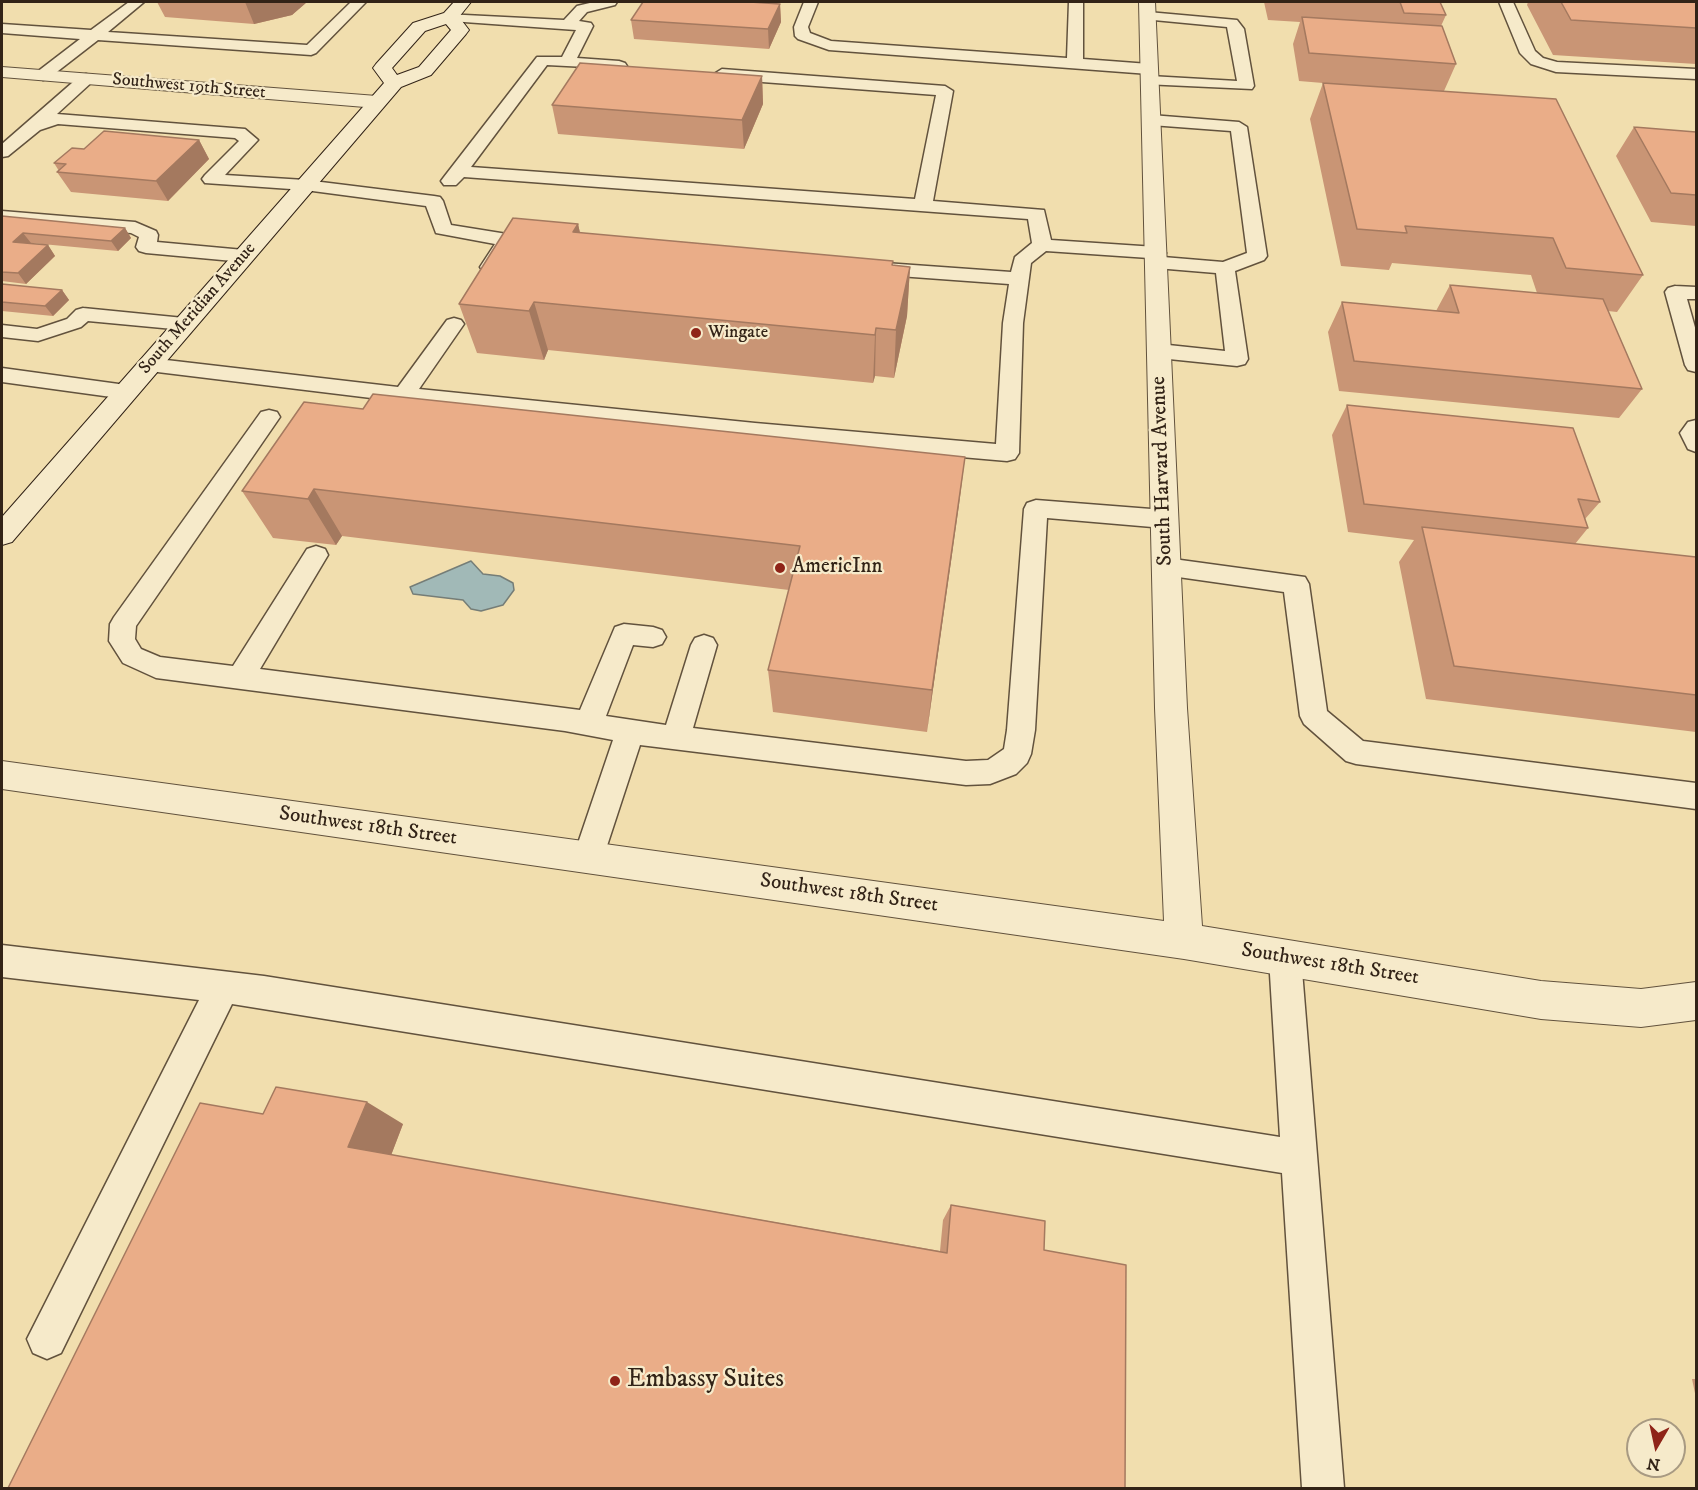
<!DOCTYPE html>
<html>
<head>
<meta charset="utf-8">
<style>
	body { margin:0 }
	#map { position:relative; width:1698px; height:1490px; overflow:hidden; background:#f1deae; font-family:"IM FELL DW Pica",serif }
	canvas { display:block }
	.frame { position:absolute; inset:0; border:3px solid #322317; pointer-events:none }
	.north { position:absolute; left:1626px; top:1418px; width:60px; height:60px; box-sizing:border-box; background:#f6eaca; border:2px solid #a89a82; border-radius:50%; rotate:189deg; font-size:16px; font-weight:700; line-height:24px; text-align:center; color:#322317 }
	.north::after { content:''; display:block; margin:auto; width:21px; height:27px; background:#8f2418; clip-path:polygon(50% 0,100% 100%,50% 72%,0 100%) }
</style>
</head>
<body>
<div id="map">
<canvas width="1698" height="1490"></canvas>
<div class="frame"></div>
<div class="north">N</div>
</div>
<script>
const ctx = document.querySelector('canvas').getContext('2d');
ctx.lineJoin = 'round';
function fill(path, color) {
  ctx.fillStyle = color;
  ctx.fill(path, 'evenodd');
}
function toPath(rows) {
  const path = new Path2D();
  for (const r of rows) {
    path.moveTo(r[0], r[1]);
    for (let i = 2; i < r.length; i += 2) path.lineTo(r[i], r[i + 1]);
  }
  return path;
}
function stroke(path, color, width, dash) {
  ctx.strokeStyle = color;
  ctx.lineWidth = width;
  ctx.lineCap = dash ? 'butt' : 'round';
  ctx.setLineDash(dash || []);
  ctx.stroke(path);
}
function write(font, color, halo, rows, align = 'center') {
  ctx.font = font + ' "IM FELL DW Pica",serif';
  ctx.lineWidth = 4.5;
  ctx.setLineDash([]);
  ctx.textBaseline = 'middle';
  ctx.strokeStyle = halo;
  ctx.fillStyle = color;
  for (const [text, x, y, turn = 0] of rows) {
    ctx.save();
    ctx.translate(x, y);
    ctx.rotate((+turn || 0) * Math.PI / 180);
    ctx.textAlign = isNaN(turn) ? turn : align;
    if (halo) ctx.strokeText(text, 0, 0);
    ctx.fillText(text, 0, 0);
    ctx.restore();
  }
}
const water = toPath([
	[471,561,483,574,500,576,513,583,514,590,503,605,481,611,471,609,463,600,413,594,410,587,471,561]
]);
fill(water, '#a1b9b7');
stroke(water, '#757d77', 1.5);
const service = toPath([
	[129,2,144,2,108,32,307,45,351,2,366,2,316,53,311,55,98,40,49,78,43,80,35,75,37,72,80,39,2,33,2,24,91,30,129,2],
	[594,2,617,2,615,5,587,12,579,21,591,23,593,26,577,58,619,61,625,63,627,66,625,69,547,65,471,167,915,199,936,95,722,79,714,74,722,69,945,86,953,91,933,201,1044,210,1051,240,1156,247,1163,249,1166,253,1163,257,1223,262,1247,253,1231,131,1151,125,1143,120,1151,115,1239,122,1247,127,1267,256,1264,260,1235,271,1248,359,1245,364,1237,366,1159,358,1152,356,1148,351,1152,346,1159,344,1225,351,1216,273,1156,268,1149,266,1146,262,1149,258,1046,251,1031,263,1023,323,1019,453,1015,459,1007,461,755,439,404,402,141,370,138,365,141,360,149,358,398,387,447,320,454,318,461,320,464,324,419,389,755,423,996,444,1003,323,1009,284,871,274,864,272,861,268,864,264,871,262,1011,272,1015,257,1032,243,1028,219,464,177,456,185,444,185,441,181,444,177,537,57,562,57,576,30,450,21,443,17,445,14,564,20,577,6,594,2],
	[804,2,818,2,808,27,810,33,831,41,1067,58,1069,2,1083,2,1083,59,1149,64,1157,69,1149,74,829,50,798,39,795,36,794,27,804,2],
	[1499,2,1513,2,1535,51,1543,58,1557,62,1696,69,1696,79,1556,72,1531,64,1520,53,1499,2],
	[1148,12,1237,20,1244,29,1254,86,1252,89,1144,84,1142,81,1150,76,1237,81,1227,27,1143,19,1141,16,1148,12],
	[86,74,92,76,94,79,92,82,57,114,245,129,258,140,225,175,305,180,434,196,440,197,443,201,451,225,507,234,514,236,516,240,497,271,490,273,483,271,480,267,495,244,436,233,426,206,305,190,205,183,202,179,205,175,239,141,235,138,58,124,40,130,8,156,2,157,2,144,80,76,86,74],
	[2,211,135,222,156,231,158,235,157,242,244,250,251,252,254,256,251,260,244,262,146,253,139,251,136,247,139,237,131,233,2,223,2,211],
	[1675,286,1696,287,1696,299,1687,299,1696,331,1696,372,1688,370,1685,365,1665,292,1668,288,1675,286],
	[83,308,184,318,191,320,194,324,191,328,184,330,88,321,81,327,38,341,2,337,2,325,37,329,67,319,76,310,83,308],
	[2,368,126,385,134,387,137,392,134,397,126,399,2,382,2,368],
	[269,410,277,412,280,417,136,626,135,639,141,649,160,657,233,666,307,549,316,546,325,549,328,555,260,669,580,710,615,627,624,624,653,627,662,630,666,637,662,644,653,647,633,645,606,716,666,725,691,645,695,638,704,635,713,638,717,645,693,728,966,761,988,760,1004,749,1007,730,1024,509,1027,503,1036,500,1164,510,1173,513,1176,519,1173,525,1164,528,1047,518,1035,730,1031,754,1027,763,1016,774,990,784,966,785,640,745,603,858,599,868,588,872,577,868,573,858,613,740,565,731,156,678,123,663,109,641,110,624,114,617,261,412,269,410],
	[1696,420,1696,452,1688,449,1680,433,1688,422,1696,420],
	[1166,558,1305,577,1309,584,1327,711,1363,741,1696,783,1696,809,1356,764,1346,761,1304,724,1300,716,1284,592,1157,574,1153,567,1157,560,1166,558],
	[1285,942,1296,947,1301,958,1344,1488,1302,1488,1282,1173,232,1004,61,1353,47,1359,33,1353,27,1339,199,1000,2,977,2,945,264,976,1280,1137,1269,958,1274,947,1285,942]
]);
const minor = toPath([
	[1139,2,1155,2,1187,708,1202,926,1541,981,1641,989,1696,982,1696,1020,1641,1027,1541,1019,1184,959,2,789,2,761,1164,921,1155,708,1139,2],
	[2,67,377,96,384,98,386,102,384,106,377,108,2,77,2,67]
]);
const secondary = toPath([
	[454,2,471,2,459,17,469,30,466,34,431,75,401,87,12,542,2,545,2,517,384,83,373,68,376,64,413,23,444,13,454,2],
	[446,24,451,30,419,67,397,75,392,68,425,31,446,24]
]);
stroke(service, '#62523d', 3);
stroke(minor, '#62523d', 2);
stroke(secondary, '#322317', 2);
fill(service, '#f6eaca');
fill(minor, '#f6eaca');
fill(secondary, '#f6eaca');
fill(toPath([
	[157,2,307,2,292,15,254,24,165,17],
	[1264,2,1440,2,1446,15,1441,26,1456,64,1444,91,1643,275,1617,312,1608,311,1642,389,1619,418,1339,391,1328,332,1342,302,1436,311,1450,285,1537,293,1531,275,1392,263,1389,270,1341,266,1310,119,1323,83,1299,81,1293,44,1300,22,1268,20],
	[1528,2,1696,2,1696,64,1553,55,1527,5],
	[780,4,781,22,769,49,634,39,631,20],
	[762,76,763,104,744,149,558,134,552,105],
	[1634,127,1696,132,1696,226,1651,222,1616,156],
	[199,140,209,159,168,201,71,192,57,172,59,171,54,163,84,149],
	[2,216,125,228,131,238,118,251,31,243,30,244,48,245,55,256,26,284,2,281],
	[578,224,580,233,893,261,892,266,910,267,907,316,894,378,875,376,873,383,548,350,544,360,477,353,459,304],
	[2,284,62,290,69,300,53,316,2,311],
	[1347,405,1600,502,1585,519,1588,528,1575,544,1696,557,1696,732,1426,699,1399,562,1414,540,1348,532,1332,435],
	[363,409,965,457,927,732,773,712,768,670,789,590,342,536,336,545,273,538,242,491],
	[263,1114,403,1124,391,1155,940,1251,943,1220,951,1205,1044,1250,1125,1488],
	[1692,1379,1696,1379,1696,1398]
]), '#c99575');
fill(toPath([
	[245,2,307,2,292,15,254,24],
	[780,4,781,22,769,49,768,29],
	[762,76,763,104,744,149,742,120],
	[199,140,209,159,168,201,156,181],
	[578,224,589,273,573,232],
	[125,228,131,238,118,251,111,241],
	[23,233,31,243,20,252,13,242],
	[48,245,55,256,26,284,18,273],
	[910,267,907,316,894,378,896,330],
	[62,290,69,300,53,316,45,306],
	[534,302,548,350,544,360,529,311],
	[876,328,875,376,873,383,875,335],
	[965,457,959,505,927,732,932,690],
	[314,489,342,536,336,545,308,499],
	[367,1102,403,1124,387,1166,348,1147]
]), '#a4795f');
const building = toPath([
	[643,2,750,2,780,4,768,29,631,20,643,2],
	[1400,2,1440,2,1446,15,1404,13,1400,2],
	[1561,2,1696,2,1696,28,1571,20,1561,2],
	[1302,17,1442,26,1456,64,1309,53,1302,17],
	[580,63,762,76,742,120,552,105,580,63],
	[1323,83,1556,99,1643,275,1566,268,1553,238,1405,226,1407,233,1357,229,1323,83],
	[1634,127,1696,132,1696,195,1671,193,1634,127],
	[104,131,199,140,156,181,57,172,66,164,54,163,72,148,84,149,104,131],
	[2,216,125,228,111,241,23,233,13,242,48,245,18,273,2,272,2,216],
	[513,218,578,224,573,232,893,261,892,265,910,267,896,330,876,328,875,335,534,302,529,311,459,304,513,218],
	[2,284,62,290,45,306,2,302,2,284],
	[1450,285,1603,299,1642,389,1354,361,1342,302,1459,313,1450,285],
	[373,394,965,457,932,690,768,670,800,546,314,489,308,499,242,491,304,402,363,409,373,394],
	[1347,405,1573,428,1600,502,1578,499,1588,528,1364,504,1347,405],
	[1422,527,1696,557,1696,695,1454,666,1422,527],
	[276,1087,367,1102,348,1147,947,1253,951,1205,1045,1221,1044,1250,1126,1265,1125,1488,8,1488,200,1103,263,1114,276,1087]
]);
fill(building, '#eaad88');
stroke(building, '#a4795f', 1.5);
for (const [x, y, r, color] of [
	[696,333,6,"#8f2418"],
	[780,568,6,"#8f2418"],
	[615,1381,6,"#8f2418"]
]) {
  const dot = new Path2D();
  dot.arc(x, y, r, 0, 2 * Math.PI);
  ctx.fillStyle = color;
  ctx.fill(dot);
  stroke(dot, '#f6eaca', 2);
}
write('18px', '#322317', '#f6eaca', [
	["Southwest 19th Street",189,87,5],
	["South Meridian Avenue",198,309,-49]
]);
write('18px', '#322317', '#f6eaca', [
	["Wingate",708,333]
], 'left');
write('21px', '#322317', '#f6eaca', [
	["South Harvard Avenue",1163,471,-92],
	["Southwest 18th Street",368,827,8],
	["Southwest 18th Street",849,894,8],
	["Southwest 18th Street",1330,965,9]
]);
write('21px', '#322317', '#f6eaca', [
	["AmericInn",792,568]
], 'left');
write('26px', '#322317', '#f6eaca', [
	["Embassy Suites",627,1381]
], 'left');
</script>
</body>
</html>
